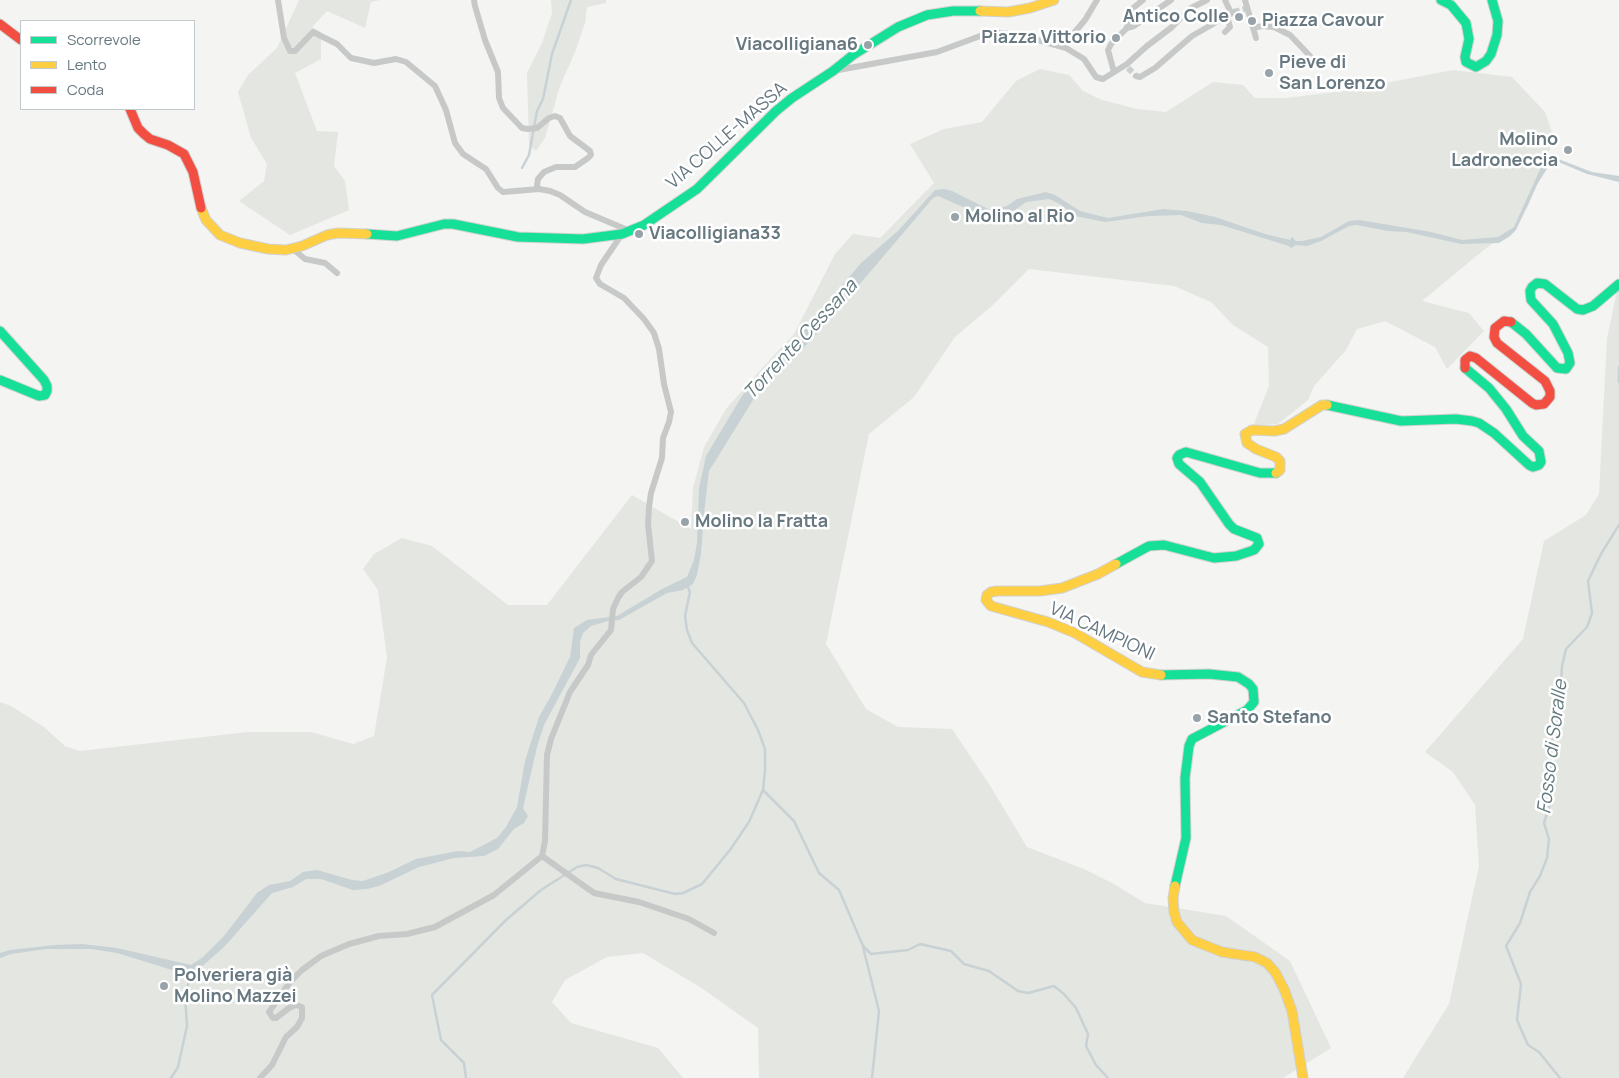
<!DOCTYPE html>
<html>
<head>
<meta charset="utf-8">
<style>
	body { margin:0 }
	#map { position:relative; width:1619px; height:1078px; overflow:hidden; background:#f4f4f3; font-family:Manrope,sans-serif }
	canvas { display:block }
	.legend { position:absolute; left:20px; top:20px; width:175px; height:90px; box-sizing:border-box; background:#fff; border:1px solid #c2c9cd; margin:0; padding:6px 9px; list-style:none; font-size:15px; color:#677881 }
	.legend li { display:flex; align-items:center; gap:10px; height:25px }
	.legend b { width:25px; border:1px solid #c2c9cd }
</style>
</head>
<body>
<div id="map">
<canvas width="1619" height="1078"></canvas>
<ul class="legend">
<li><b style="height:6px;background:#16e098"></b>Scorrevole</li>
<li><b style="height:6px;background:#ffcf43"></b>Lento</li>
<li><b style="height:6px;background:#f24e42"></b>Coda</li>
</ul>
</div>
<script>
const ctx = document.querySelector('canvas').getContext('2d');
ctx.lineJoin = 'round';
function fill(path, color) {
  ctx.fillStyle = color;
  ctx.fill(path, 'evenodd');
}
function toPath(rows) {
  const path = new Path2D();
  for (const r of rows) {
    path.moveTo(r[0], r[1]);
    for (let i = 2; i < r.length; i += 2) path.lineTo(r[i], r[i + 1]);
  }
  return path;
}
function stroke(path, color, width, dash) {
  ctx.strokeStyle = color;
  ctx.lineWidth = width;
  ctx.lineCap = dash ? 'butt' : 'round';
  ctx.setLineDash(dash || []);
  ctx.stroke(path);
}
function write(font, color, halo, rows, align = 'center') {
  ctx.font = font + ' Manrope,sans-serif';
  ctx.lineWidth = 5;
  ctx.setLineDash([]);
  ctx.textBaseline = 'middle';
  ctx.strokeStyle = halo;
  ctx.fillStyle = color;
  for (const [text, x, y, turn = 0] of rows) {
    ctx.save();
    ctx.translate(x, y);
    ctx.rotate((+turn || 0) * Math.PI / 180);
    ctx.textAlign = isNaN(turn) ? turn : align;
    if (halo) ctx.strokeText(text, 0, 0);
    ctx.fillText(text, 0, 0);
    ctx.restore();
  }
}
fill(toPath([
	[299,0,380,0,371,2,365,28,327,11,312,27,321,32,321,59,295,73,317,131,338,132,334,166,345,181,349,210,290,235,239,201,264,181,267,164,251,138,238,92,248,75,277,48],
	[551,0,606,0,606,3,587,7,585,23,575,52,560,86,545,138,536,151,529,145,527,73,542,43,552,13],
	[1040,69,1069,75,1083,91,1102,100,1137,109,1166,112,1213,82,1243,85,1255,98,1286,98,1344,91,1453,70,1512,77,1545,112,1554,138,1529,204,1516,228,1485,249,1422,301,1469,313,1484,331,1447,369,1435,347,1385,321,1357,329,1346,350,1314,386,1308,400,1278,424,1253,426,1269,386,1268,347,1233,325,1211,302,1174,286,1029,269,994,304,955,337,914,397,869,434,826,644,866,709,898,727,952,729,989,784,1027,847,1084,869,1112,883,1145,903,1226,916,1290,961,1331,1048,1283,1078,759,1078,758,1028,700,987,643,953,607,957,565,980,552,1002,571,1023,658,1048,683,1078,0,1078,0,702,11,706,44,727,65,746,80,751,248,732,311,732,353,744,374,736,387,658,378,590,363,569,374,554,402,538,432,546,508,605,547,605,632,495,691,529,693,488,704,447,726,409,764,366,794,334,835,254,853,234,880,238,934,183,910,144,944,129,982,122,1016,81],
	[1619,282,1619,1078,1403,1078,1449,1004,1479,866,1475,805,1453,772,1425,752,1523,639,1544,541,1586,515,1599,494,1607,338]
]), '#e4e6e1');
fill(toPath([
	[1553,157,1592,172,1619,176,1619,182,1587,174,1556,161,1550,164,1538,183,1516,230,1510,236,1499,243,1461,244,1407,232,1388,231,1357,225,1349,226,1321,241,1307,246,1296,245,1291,248,1289,246,1221,225,1202,223,1181,215,1149,216,1105,222,1075,216,1060,204,1049,199,1026,202,1015,210,988,218,938,196,933,198,824,326,790,362,766,379,709,471,704,514,701,554,697,575,693,584,683,590,667,593,619,620,608,621,591,626,583,633,580,642,580,658,544,725,537,747,523,808,528,816,524,823,514,829,498,849,484,856,454,858,419,867,379,886,367,889,353,890,321,879,306,879,293,887,272,893,224,947,199,969,185,974,117,953,92,949,46,949,11,954,0,958,0,953,10,950,55,945,82,944,117,948,191,965,203,957,224,936,257,893,269,885,290,881,303,872,317,870,352,880,363,881,389,872,416,859,458,851,470,852,497,838,506,827,517,807,525,761,539,717,552,694,570,657,574,628,587,620,617,616,662,589,687,577,694,560,697,543,699,488,706,456,742,396,773,361,791,346,861,263,898,231,935,190,944,189,952,191,990,210,1007,206,1017,199,1046,192,1055,195,1080,211,1108,218,1163,209,1187,211,1215,217,1265,234,1290,240,1292,237,1296,241,1302,241,1321,237,1349,221,1359,220,1431,232,1462,240,1475,239,1498,237,1514,227,1542,165]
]), '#c8d1d3');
stroke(toPath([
	[522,168,529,155,537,111,543,99,552,54,571,0],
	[1619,367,1619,382],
	[763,790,794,821,819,873,839,890,863,946,871,954,908,950,920,944,951,951,964,964,989,971,1018,991,1028,993,1054,986,1064,994,1076,1008,1088,1034,1086,1046,1096,1065,1108,1078],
	[863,947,879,1011,872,1078],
	[171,1078,178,1067,187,1026,185,996,189,981,188,971],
	[466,1078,464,1063,441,1040,432,995,506,920,541,890,577,867,586,865,598,868,616,879,675,894,683,893,702,884,730,850,749,822,763,790,765,771,765,749,758,730,744,703,692,643,687,630,685,616,690,592,687,585],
	[1560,1078,1539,1052,1528,1045,1517,1020,1521,984,1506,946,1520,923,1530,892,1540,876,1547,858,1549,839,1544,823,1550,804,1551,745,1559,717,1562,666,1566,649,1587,627,1592,613,1588,581,1601,554,1619,525]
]), '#c8d1d3', 2.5);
stroke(toPath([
	[1234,12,1248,8],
	[1128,68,1136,76]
]), '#cacfd1', 6, [6, 3]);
const fast = toPath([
	[1441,0,1451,5,1466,23,1469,39,1465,57,1466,62,1476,67,1486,61,1491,54,1497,35,1498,21,1492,0],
	[367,234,397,236,444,224,453,224,518,237,583,239,622,234,644,225,697,189,776,111,792,98,833,71,853,55,898,27,927,15,953,11,980,11],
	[1511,322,1526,334,1557,368,1566,369,1570,363,1568,353,1553,324,1531,300,1530,291,1532,287,1537,283,1545,284,1577,309,1583,310,1593,306,1619,284],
	[0,331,44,380,47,386,47,391,45,395,39,396,0,380],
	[1327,405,1401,421,1456,419,1472,421,1479,423,1494,433,1529,465,1533,467,1539,465,1541,462,1539,451,1523,436,1506,409,1489,388,1465,368],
	[1116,564,1149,546,1164,545,1214,558,1236,556,1254,550,1259,544,1257,538,1234,529,1229,524,1200,482,1179,464,1177,458,1179,455,1186,452,1260,473,1276,473],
	[1161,675,1209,674,1238,677,1249,684,1253,689,1254,702,1247,710,1192,739,1189,746,1185,778,1186,838,1175,886]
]);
const slow = toPath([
	[980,11,1008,12,1030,8,1054,0],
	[201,208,206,220,220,235,240,243,268,249,286,250,302,246,327,235,338,233,367,234],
	[1276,473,1280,470,1280,461,1276,457,1256,449,1247,443,1245,434,1252,430,1274,431,1284,429,1322,405,1327,405],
	[1116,564,1098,574,1062,588,1040,591,997,591,991,592,987,595,986,600,991,606,1048,622,1075,633,1142,672,1161,675],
	[1175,886,1173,898,1174,912,1177,922,1192,940,1222,952,1255,957,1267,963,1275,972,1284,989,1292,1011,1303,1078]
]);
const jam = toPath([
	[0,24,21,40],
	[130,109,138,128,144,134,150,139,168,145,184,154,193,172,201,208],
	[1465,368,1465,360,1470,356,1476,358,1532,403,1536,405,1544,404,1550,397,1550,391,1545,381,1497,343,1494,337,1495,328,1504,321,1511,322]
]);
stroke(fast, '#d0d1d1', 11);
stroke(slow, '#d0d1d1', 11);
stroke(jam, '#d0d1d1', 11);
stroke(toPath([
	[278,0,284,38,290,51,295,51,313,32,337,44,351,58,374,63,396,59,406,62,435,86,446,110,455,143,463,154,486,169,498,188,503,192,539,189,550,191,560,195,585,212,630,231],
	[474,0,475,6,485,40,498,72,499,98,503,108,522,128,528,129,537,128,549,118,555,116,560,118,570,136,590,151,591,155,588,158,575,167,556,167,544,172,538,179,537,186,539,189],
	[1225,0,1231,13],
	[1245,0,1256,38],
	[1127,28,1134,26,1171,0],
	[1127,28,1128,15,1132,9,1143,0],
	[1253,28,1262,26,1274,27,1290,35,1311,57],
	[1225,32,1230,27,1227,16],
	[1045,40,1059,40,1067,38,1074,33,1085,20,1097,0],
	[833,71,937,52,991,32,1020,35,1066,48,1084,59,1096,77,1103,79,1127,64,1147,46,1172,27,1191,8,1207,0],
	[1114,72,1108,50,1111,44,1127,28],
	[1136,76,1140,77,1155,68,1192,36,1234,12],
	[293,249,305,259,325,263,337,273],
	[542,856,594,893,639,902,689,919,714,933],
	[260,1078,272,1065,286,1037,297,1027,302,1018,302,1007,296,1005,289,1008,276,1018,273,1018,269,1012,290,982,302,970,321,956,349,944,379,936,407,934,435,927,494,895,542,856,545,841,547,755,551,739,570,692,588,665,591,655,611,630,613,609,618,598,622,592,641,577,652,561,648,524,649,507,651,493,662,458,663,438,669,422,671,412,664,384,659,349,654,333,644,319,624,298,600,284,596,278,601,265,622,234]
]), '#c7c9c9', 6);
stroke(fast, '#16e098', 9);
stroke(slow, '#ffcf43', 9);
stroke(jam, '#f24e42', 9);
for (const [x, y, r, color] of [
	[1239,17,5,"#98a3a9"],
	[1252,21,5,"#98a3a9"],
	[1116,38,5,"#98a3a9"],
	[868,45,5,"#98a3a9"],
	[1269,73,5,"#98a3a9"],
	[1568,150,5,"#98a3a9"],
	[955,217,5,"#98a3a9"],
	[639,234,5,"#98a3a9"],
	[685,522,5,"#98a3a9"],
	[1197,718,5,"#98a3a9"],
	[164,986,5,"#98a3a9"]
]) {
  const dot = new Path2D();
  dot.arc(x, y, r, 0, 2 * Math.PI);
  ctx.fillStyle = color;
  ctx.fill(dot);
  stroke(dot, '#fff', 2);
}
write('bold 18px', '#677881', '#fff', [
	["Antico Colle",1229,17,"right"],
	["Piazza Cavour",1262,21],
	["Piazza Vittorio",1106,38,"right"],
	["Viacolligiana6",858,45,"right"],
	["Pieve di",1279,63],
	["San Lorenzo",1279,84],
	["Molino",1558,140,"right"],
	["Ladroneccia",1558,161,"right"],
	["Molino al Rio",965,217],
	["Viacolligiana33",649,234],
	["Molino la Fratta",695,522],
	["Santo Stefano",1207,718],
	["Polveriera già",174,976],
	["Molino Mazzei",174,997]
], 'left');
write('18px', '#677881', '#fff', [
	["VIA COLLE-MASSA",727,136,-41],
	["VIA CAMPIONI",1102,632,25]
]);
write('italic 19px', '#637a7e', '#fff', [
	["Torrente Cessana",801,340,-47],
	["Fosso di Soralle",1553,747,-83]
]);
</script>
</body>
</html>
